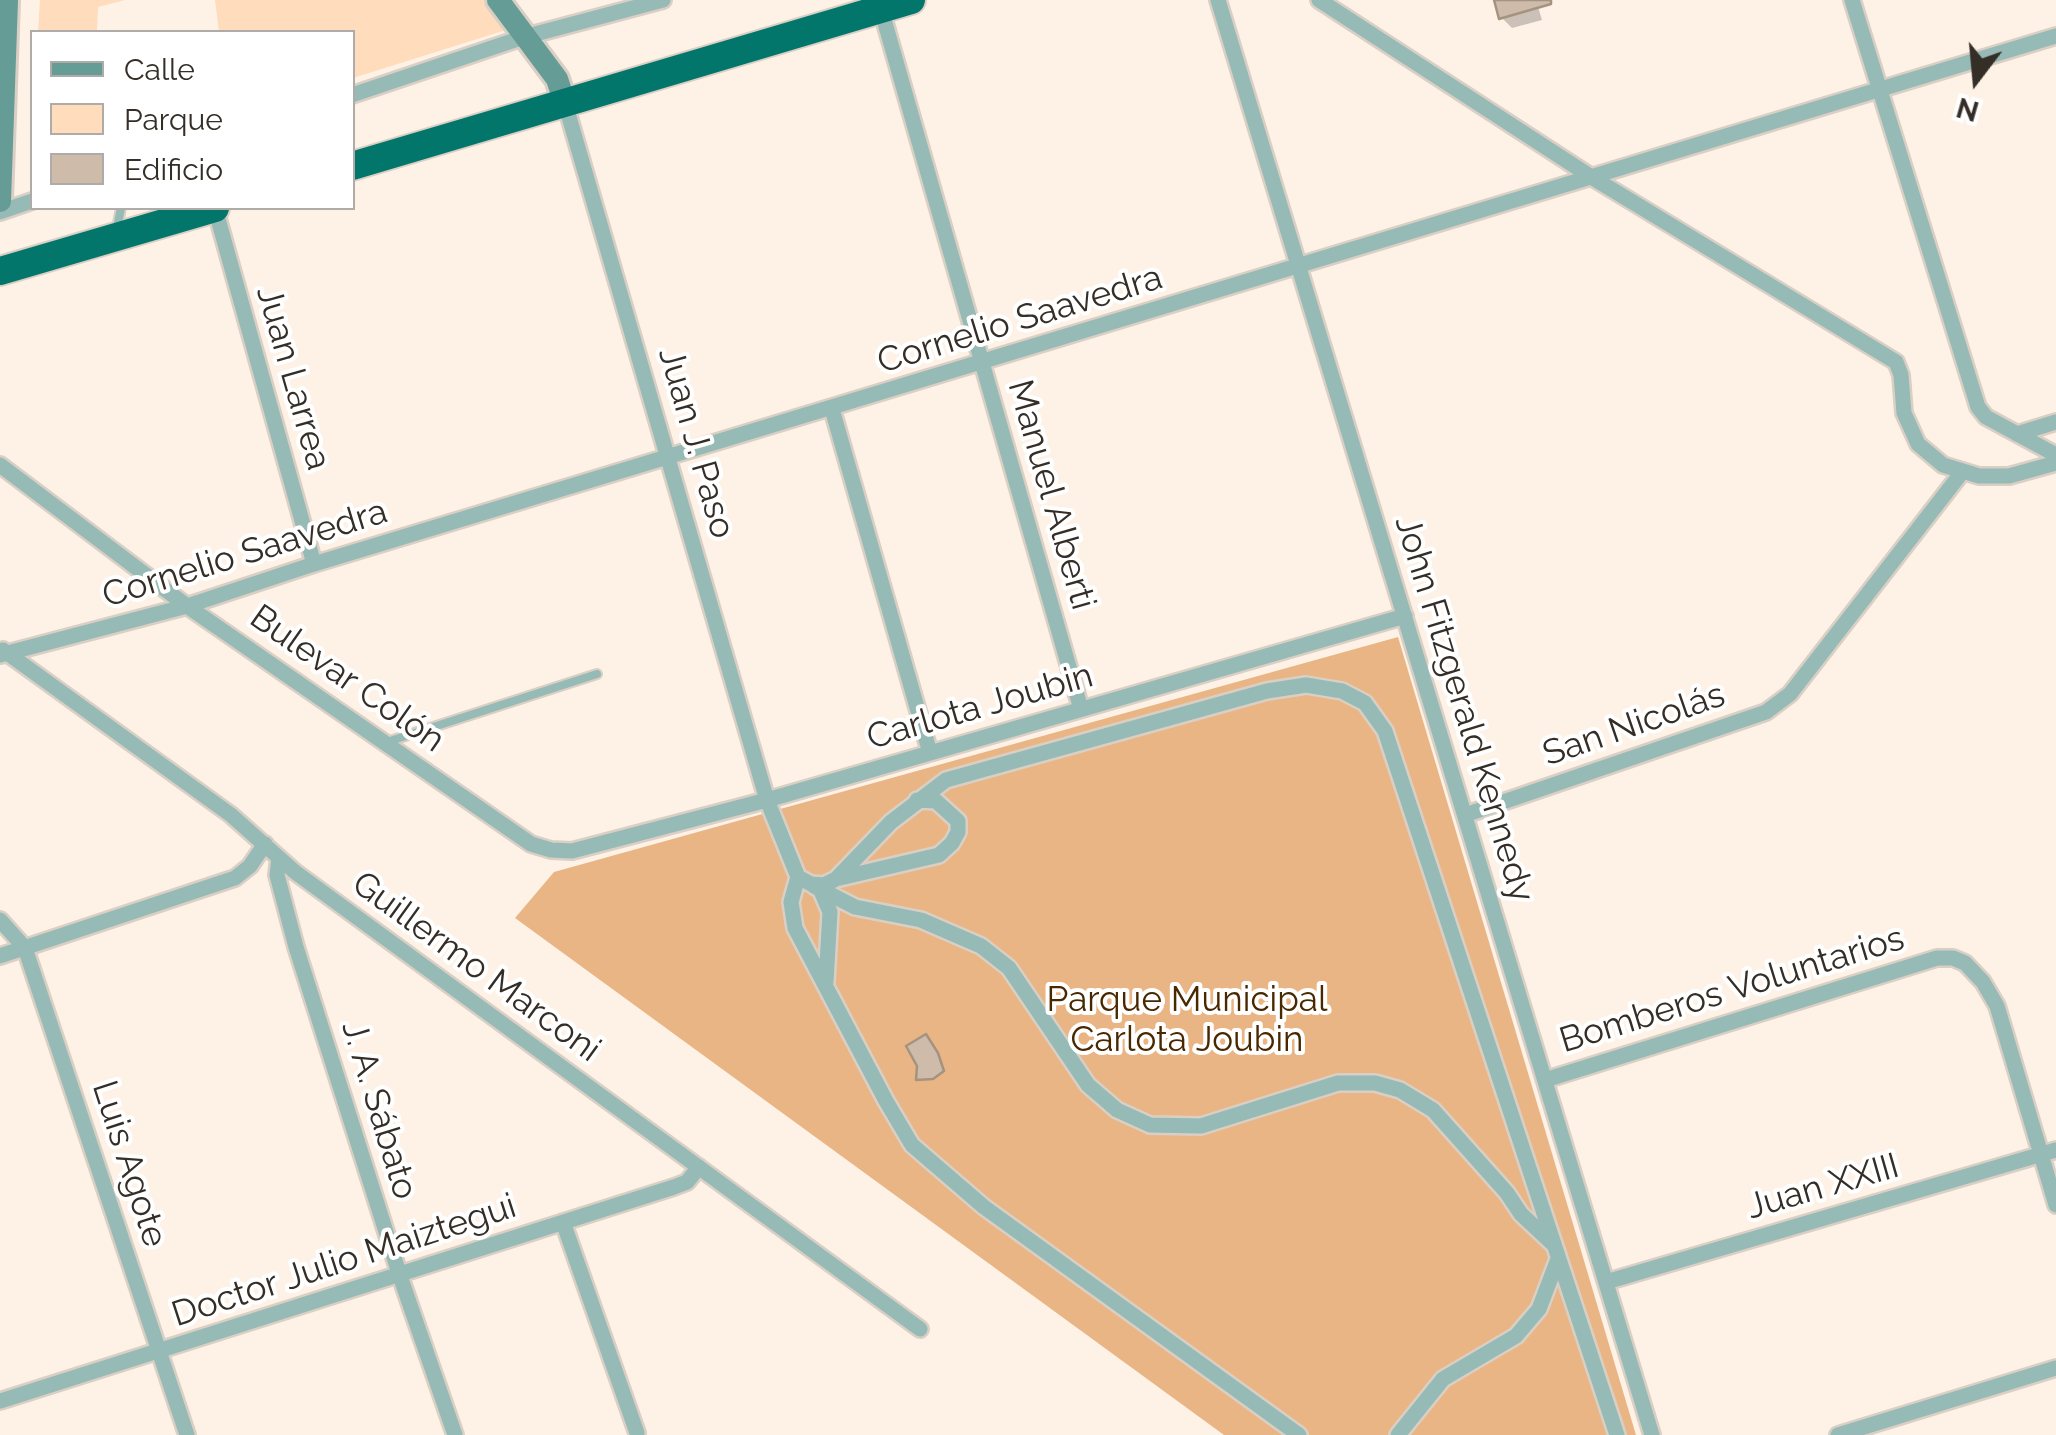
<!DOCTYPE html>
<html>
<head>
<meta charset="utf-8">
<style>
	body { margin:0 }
	#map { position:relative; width:2056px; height:1435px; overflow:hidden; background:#fef2e7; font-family:Raleway,sans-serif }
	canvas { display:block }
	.legend { position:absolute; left:30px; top:30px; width:325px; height:180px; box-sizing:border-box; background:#fff; border:2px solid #aeaba9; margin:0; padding:12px 18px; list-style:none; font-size:30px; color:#352e27 }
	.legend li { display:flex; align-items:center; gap:20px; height:50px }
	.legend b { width:50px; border:2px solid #aeaba9 }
	.north { position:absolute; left:1926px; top:30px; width:100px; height:100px; -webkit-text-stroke:8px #fff; paint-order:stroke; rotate:196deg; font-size:28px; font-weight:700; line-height:40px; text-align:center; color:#352e27 }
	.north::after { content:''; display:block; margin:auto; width:35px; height:45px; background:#352e27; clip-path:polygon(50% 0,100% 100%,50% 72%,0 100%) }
</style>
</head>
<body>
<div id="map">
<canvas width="2056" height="1435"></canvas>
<ul class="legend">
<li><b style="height:12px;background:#659d96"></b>Calle</li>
<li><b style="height:28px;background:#ffdcbc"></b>Parque</li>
<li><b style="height:28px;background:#cebba9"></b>Edificio</li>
</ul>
<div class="north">N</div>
</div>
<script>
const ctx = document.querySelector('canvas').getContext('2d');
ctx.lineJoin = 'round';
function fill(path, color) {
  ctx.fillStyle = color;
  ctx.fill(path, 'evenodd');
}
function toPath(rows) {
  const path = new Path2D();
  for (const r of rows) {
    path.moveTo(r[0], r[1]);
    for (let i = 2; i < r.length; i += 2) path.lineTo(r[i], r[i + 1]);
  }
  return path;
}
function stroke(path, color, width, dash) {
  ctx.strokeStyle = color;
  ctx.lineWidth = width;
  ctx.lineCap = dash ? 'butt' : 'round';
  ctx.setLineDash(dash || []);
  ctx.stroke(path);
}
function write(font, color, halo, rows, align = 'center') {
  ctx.font = font + ' Raleway,sans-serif';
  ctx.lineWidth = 8;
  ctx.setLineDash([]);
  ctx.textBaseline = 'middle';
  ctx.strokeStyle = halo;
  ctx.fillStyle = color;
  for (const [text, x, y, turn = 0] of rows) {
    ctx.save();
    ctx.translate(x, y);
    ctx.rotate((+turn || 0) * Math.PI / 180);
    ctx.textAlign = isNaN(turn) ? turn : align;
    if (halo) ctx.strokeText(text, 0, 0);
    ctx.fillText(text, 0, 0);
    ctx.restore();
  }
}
fill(toPath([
	[40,0,125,0,98,7,97,32,38,32],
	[215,0,485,0,506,30,353,78,352,32,219,32]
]), '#ffdcbc');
fill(toPath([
	[1398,637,1636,1435,1224,1435,515,918,554,872]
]), '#eab584');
fill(toPath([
	[1496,0,1536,0,1542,20,1512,28,1501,17]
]), '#0003');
const building = toPath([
	[1494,0,1551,0,1551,4,1499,19,1494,0],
	[926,1034,938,1053,944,1071,933,1079,916,1080,917,1066,906,1046,926,1034]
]);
fill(building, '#cebba9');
stroke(building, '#a59382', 2.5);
const lane = toPath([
	[117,228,121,208],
	[387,742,597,674]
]);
const street = toPath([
	[1218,0,1652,1435],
	[1319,0,1593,178,1896,362,1901,375,1904,413,1918,444,1943,465,1979,476,2009,476,2056,463],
	[1852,0,1978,407,1986,417,2056,455],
	[881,9,1081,709],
	[352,95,524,37,663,0],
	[565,103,767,800,798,877,791,902,795,928,886,1101,912,1145,984,1207,1299,1435],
	[215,208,314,564],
	[0,212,32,201],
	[832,409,930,753],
	[2017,434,2056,422],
	[0,465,187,606,531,844,551,850,572,851,767,800,1405,616],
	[3,650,231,815,295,872,920,1329],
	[0,655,187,606,314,564,2056,36],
	[1465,815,1766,712,1790,694,1963,471],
	[279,858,277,875,296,947,399,1273,455,1435],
	[798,877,811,884,824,885,836,879,891,822,946,780,1267,691,1306,685,1342,691,1365,703,1385,731,1617,1435],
	[840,878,939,855,952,843,958,832,958,821,936,801,917,800],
	[814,886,855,907,921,920,981,946,1009,968,1088,1085,1117,1110,1150,1125,1201,1126,1338,1083,1375,1083,1400,1090,1433,1110,1507,1193,1521,1214,1553,1244],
	[821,891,830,912,826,982],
	[0,920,25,948,187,1435],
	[0,956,235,878,250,866,265,844],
	[1545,1080,1937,958,1953,958,1965,963,1983,982,1997,1006,2056,1205],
	[563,1222,637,1433],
	[1606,1282,2056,1150],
	[0,1401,674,1187,687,1182,699,1167],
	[1398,1435,1443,1379,1516,1336,1539,1309,1558,1259],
	[1838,1435,2056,1368]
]);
const secondary = toPath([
	[498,0,557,79,565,103],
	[0,201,7,0]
]);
const highway = toPath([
	[352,166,911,0],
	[0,271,215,208]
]);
stroke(lane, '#dacfc4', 12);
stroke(street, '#dacfc4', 20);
stroke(secondary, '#dacfc4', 28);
stroke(highway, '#dacfc4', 32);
stroke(lane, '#96bab5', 8);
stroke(street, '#96bab5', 15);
stroke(secondary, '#659d96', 22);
stroke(highway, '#03766c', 28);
write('35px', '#352e27', '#fff', [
	["Cornelio Saavedra",1020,320,-17],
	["Juan Larrea",293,378,74],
	["Juan J. Paso",696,443,74],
	["Manuel Alberti",1051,495,74],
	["Cornelio Saavedra",245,554,-17],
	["Bulevar Colón",347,679,35],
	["Carlota Joubin",980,707,-16],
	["John Fitzgerald Kennedy",1464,709,73],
	["San Nicolás",1634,725,-19],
	["Guillermo Marconi",476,967,36],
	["Bomberos Voluntarios",1732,990,-17],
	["J. A. Sábato",379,1110,73],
	["Luis Agote",129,1164,72],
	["Juan XXIII",1823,1187,-16],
	["Doctor Julio Maiztegui",344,1261,-18]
]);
write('35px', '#492800', '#fff', [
	["Parque Municipal",1187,1000],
	["Carlota Joubin",1187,1040]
]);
</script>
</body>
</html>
